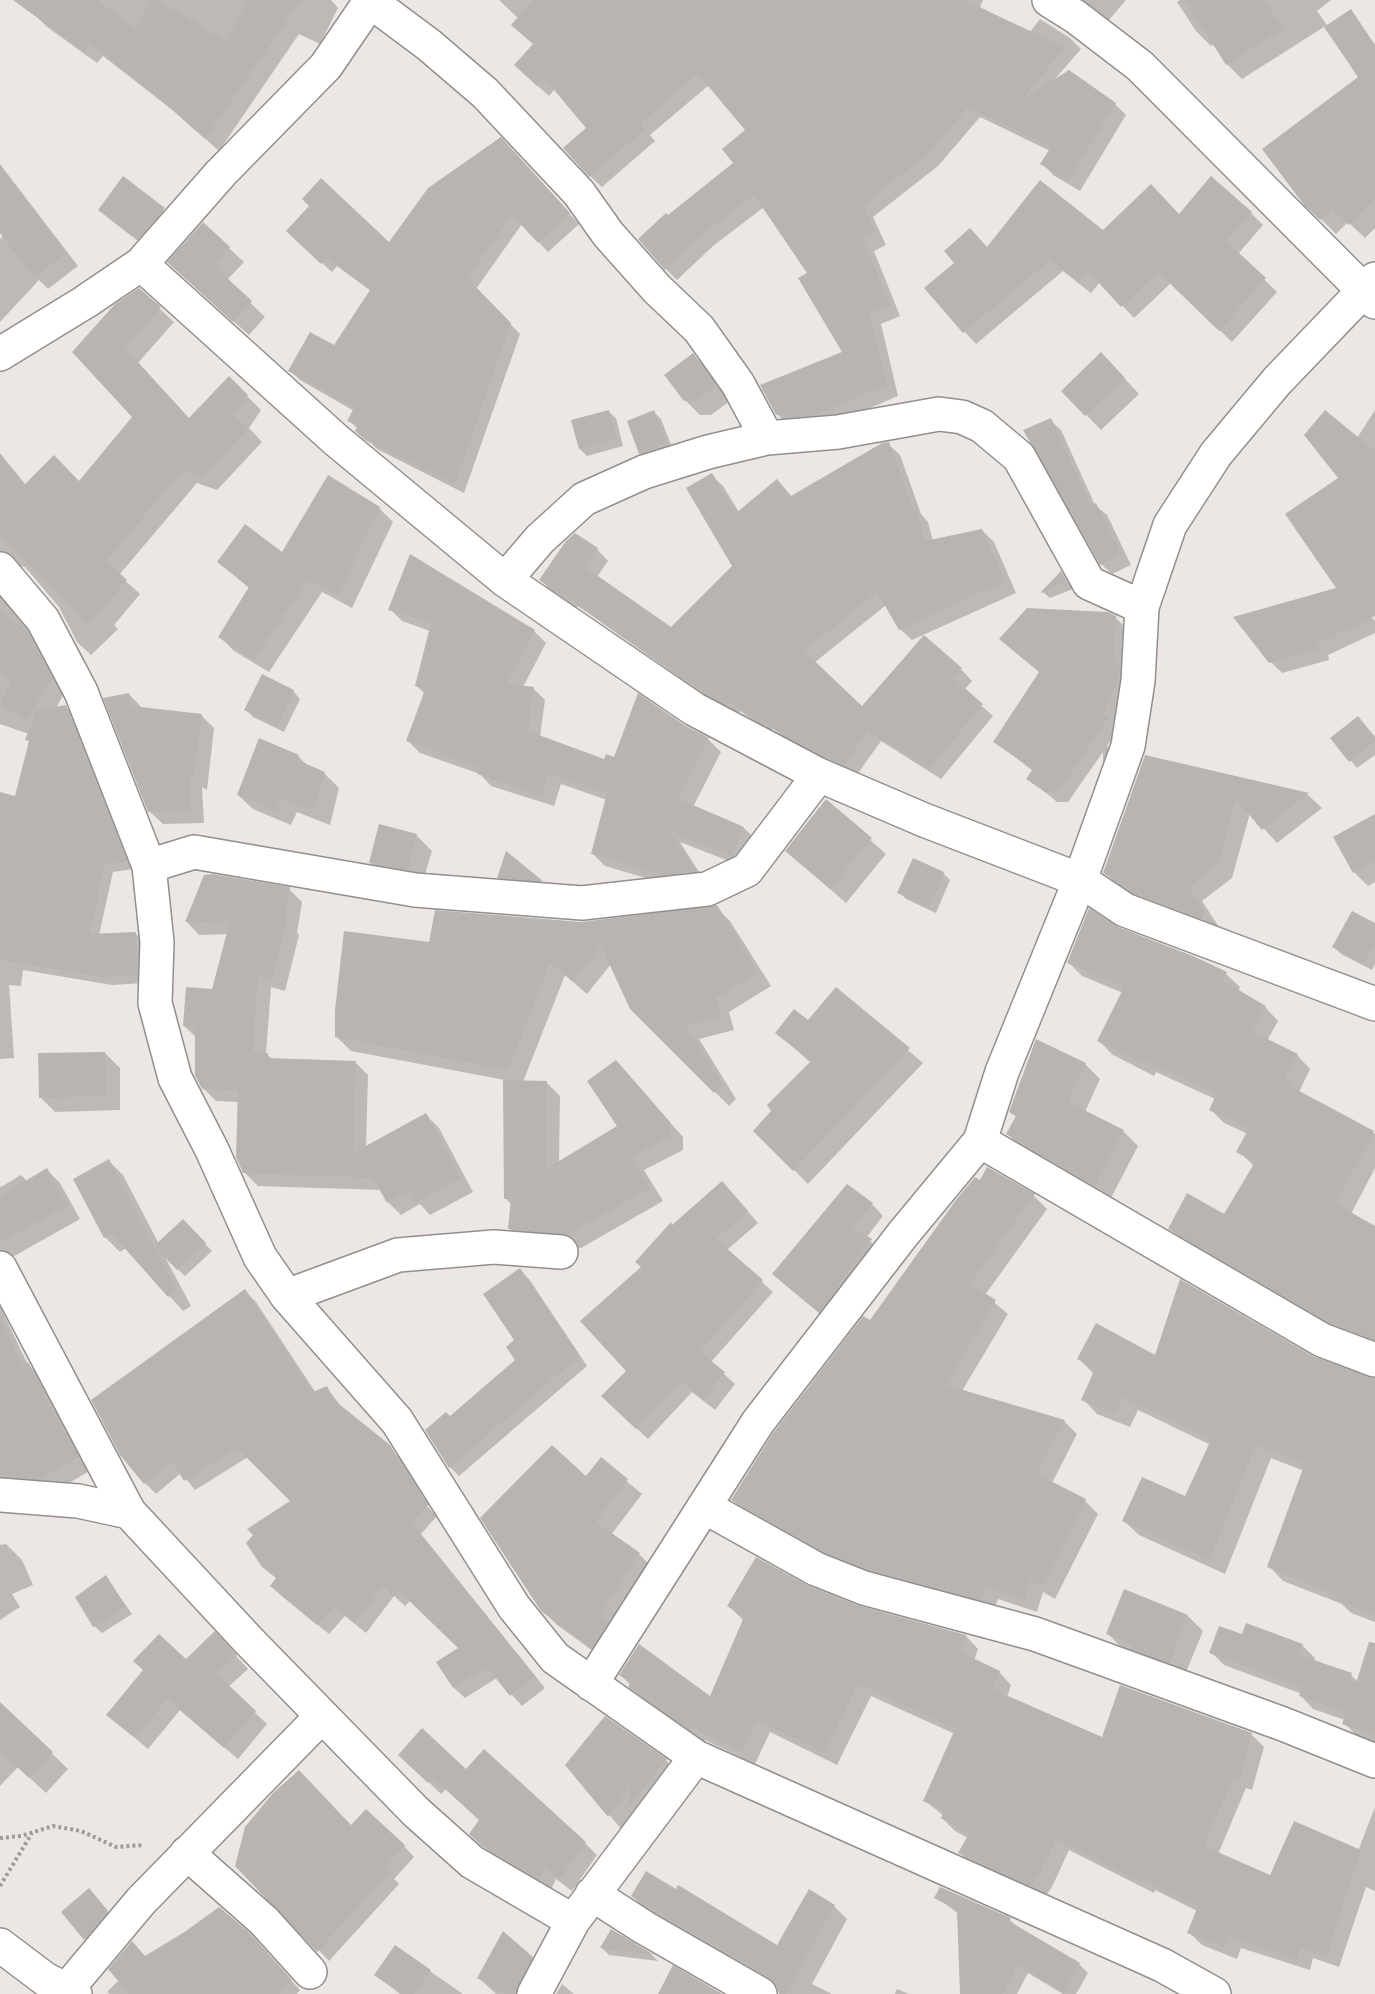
<!DOCTYPE html>
<html>
<head>
<meta charset="utf-8">
<style>
	body { margin:0 }
	canvas { display:block; background:#ece7e4 }
</style>
</head>
<body>
<canvas width="1375" height="1994"></canvas>
<script>
const ctx = document.querySelector('canvas').getContext('2d');
ctx.lineJoin = 'round';
function fill(path, color) {
  ctx.fillStyle = color;
  ctx.fill(path, 'evenodd');
}
function toPath(rows) {
  const path = new Path2D();
  for (const r of rows) {
    path.moveTo(r[0], r[1]);
    for (let i = 2; i < r.length; i += 2) path.lineTo(r[i], r[i + 1]);
  }
  return path;
}
function stroke(path, color, width, dash) {
  ctx.strokeStyle = color;
  ctx.lineWidth = width;
  ctx.lineCap = dash ? 'butt' : 'round';
  ctx.setLineDash(dash || []);
  ctx.stroke(path);
}
fill(toPath([
	[36,0,331,0,338,8,320,44,299,34,219,151,175,112,103,56,97,63,47,27,34,14],
	[499,0,983,0,980,7,1030,32,1040,19,1070,38,1081,49,1054,80,1115,104,1126,115,1080,191,1053,175,1042,163,1050,151,980,117,938,166,873,217,886,245,874,251,900,316,881,324,898,396,828,426,789,426,777,414,844,352,809,274,764,207,713,246,677,280,666,269,668,217,735,163,747,130,709,85,650,135,655,141,602,187,590,176,588,128,555,89,549,96,527,76,535,45,519,19],
	[1079,0,1126,0,1109,20],
	[1180,0,1331,0,1317,11,1327,25,1242,79,1227,64,1214,44,1211,46,1196,31,1177,2],
	[1375,92,1375,228,1365,238,1348,222,1336,234,1306,204],
	[510,149,579,224,548,252,522,224,476,289,520,334,464,493,377,449,349,420,354,411,300,380,290,370,334,347,371,291,337,266,332,272,298,241,390,244],
	[0,164,78,266,48,289,39,280,0,322,0,239,21,217,0,201],
	[123,178,171,217,145,246,107,217],
	[1251,213,1263,225,1238,254,1277,292,1232,342,1171,283,1134,318,1100,282,1091,293,1063,271,976,344,926,289,988,248,1103,232,1179,216],
	[203,224,244,262,227,280,265,317,249,335,184,277],
	[139,290,174,322,138,363,189,419,229,378,261,410,249,428,262,442,217,490,197,483,119,575,140,594,114,625,118,629,91,655,77,642,59,607,25,567,11,564,0,571,0,453,26,485,79,483,134,417,74,352],
	[693,355,708,370,730,401,711,415,700,415,685,400],
	[1116,369,1139,394,1101,430,1063,391],
	[1375,410,1375,585,1359,604,1375,621,1375,633,1328,655,1329,660,1282,673,1271,662,1338,589,1340,478,1357,438],
	[608,411,616,418,623,446,587,456,580,449],
	[654,412,661,419,673,450,647,460,640,453],
	[1050,420,1061,430,1095,505,1107,515,1131,565,1112,574,1101,564],
	[888,444,900,455,921,514,928,522,933,541,982,530,994,542,1016,593,912,640,900,629,886,605,814,663,862,708,924,637,961,669,972,681,964,690,993,716,941,779,881,741,856,776,796,746,773,729,768,731,740,711,738,715,717,704,578,606,576,608,552,592,541,580,597,549,608,561,597,577,671,629,733,566,711,475,723,486,739,512,777,481,792,497],
	[379,508,393,522,352,608,322,592,269,672,234,651,220,637,250,589,219,562,282,554],
	[410,557,534,631,546,643,523,687,533,688,545,700,540,737,605,761,683,726,709,740,721,752,693,807,744,828,756,840,744,867,680,842,706,883,676,887,605,866,593,854,607,800,561,784,554,806,491,786,480,774,420,753,408,741,425,694,416,685,430,631,402,621,390,609],
	[1061,573,1073,589,1050,598,1043,592],
	[0,595,41,646,65,692,56,708,65,706,73,714,134,869,113,872,99,935,136,934,144,942,145,983,112,985,23,970,21,986,9,985,14,1058,0,1059,0,793,16,798,30,743,27,739,29,734,0,724],
	[1115,617,1126,628,1129,693,1113,723,1118,729,1107,746,1123,761,1116,778,1103,765,1103,752,1068,802,1057,802,1028,778,1033,771,995,742],
	[293,691,300,699,284,732,253,717,246,710],
	[129,694,142,708,201,715,214,728,207,790,202,787,204,823,163,824,149,811],
	[1358,718,1375,737,1375,755,1357,768,1332,738],
	[298,756,308,766,324,773,339,788,330,825,297,812,291,825,253,809,238,795],
	[1146,757,1308,795,1322,808,1277,843,1250,813,1232,878,1202,901,1219,927,1217,932,1149,907,1119,886,1104,872],
	[826,801,886,854,846,903,787,851],
	[1375,816,1375,882,1368,886,1354,872],
	[417,836,432,851,422,884,386,878,371,863],
	[507,854,542,882,555,895,514,892,499,877],
	[943,873,950,880,936,913,906,899,899,892],
	[205,876,289,889,302,902,297,933,299,935,285,991,271,987,266,1053,272,1059,355,1062,368,1075,366,1148,426,1115,439,1128,473,1192,430,1215,420,1204,401,1215,388,1202,381,1190,258,1186,244,1172,239,1102,216,1101,203,1088,197,1038,184,1026,214,991,229,934,199,935,187,922],
	[716,907,730,921,771,986,729,1012,734,1030,699,1039,736,1099,729,1106,631,1008,611,964,587,994,565,975,523,1082,546,1082,560,1096,559,1162,620,1127,629,1076,683,1137,683,1150,644,1170,663,1201,581,1248,523,1242,510,1229,512,1205,506,1199,505,1080,351,1051,337,1037,430,943],
	[1375,925,1375,964,1372,970,1341,954,1334,947],
	[1117,929,1226,974,1240,987,1238,991,1265,1007,1278,1021,1267,1041,1297,1055,1310,1069,1299,1092,1375,1134,1375,1168,1351,1214,1375,1228,1375,1347,1345,1336,1183,1242,1170,1228,1225,1216,1254,1166,1238,1151,1248,1134,1224,1123,1210,1109,1215,1099,1156,1072,1154,1076,1113,1055,1099,1041,1123,993,1082,976,1068,962],
	[836,989,923,1063,808,1184,755,1131,811,1063,777,1033,808,1022],
	[105,1053,120,1068,120,1110,55,1112,40,1097],
	[1085,1064,1100,1079,1085,1112,1123,1131,1138,1146,1110,1200,1022,1149,1008,1134,1017,1118,1011,1112],
	[109,1161,123,1175,159,1244,183,1221,212,1251,185,1276,165,1257,191,1306,183,1311,126,1248,120,1252,105,1237],
	[47,1170,60,1183,80,1219,0,1264,0,1185,1,1187,21,1175,27,1181],
	[980,1182,1034,1196,1047,1209,985,1295,1008,1314,962,1391,1064,1421,1077,1434,1052,1483,1085,1501,1098,1514,1055,1599,1043,1592,1037,1612,998,1599,993,1612,839,1565,746,1513,733,1500],
	[733,1194,758,1223,727,1250,773,1292,711,1362,735,1384,715,1410,692,1392,648,1439,614,1407,628,1371,643,1267,673,1226],
	[872,1204,883,1216,866,1238,883,1252,831,1323,774,1274],
	[520,1270,529,1279,587,1366,459,1476,450,1467,450,1417,517,1360],
	[245,1291,256,1302,316,1393,327,1388,343,1409,400,1458,430,1504,427,1506,437,1516,421,1534,545,1688,522,1706,497,1678,465,1698,454,1688,438,1663,460,1649,410,1601,405,1606,394,1596,366,1633,345,1616,329,1634,283,1597,272,1586,277,1579,293,1501,248,1457,195,1490,181,1473,156,1494,145,1483],
	[0,1306,27,1363,41,1377,57,1407,56,1409,91,1470,54,1492,0,1496],
	[1156,1357,1315,1359,1375,1380,1375,1622,1351,1613,1342,1604,1283,1581,1269,1566,1304,1471,1271,1458,1225,1574,1139,1535,1124,1521,1186,1498,1211,1445,1138,1410,1130,1427,1097,1414,1083,1399,1093,1373,1079,1359],
	[601,1460,642,1494,611,1535,639,1554,654,1569,607,1661,557,1625,542,1610,586,1479],
	[6,1544,22,1560,33,1585,12,1594,20,1607,0,1620,0,1545],
	[106,1577,132,1614,102,1633,94,1626],
	[806,1587,857,1607,966,1636,978,1649,974,1661,999,1672,1011,1685,1007,1697,1102,1739,1251,1734,1264,1747,1252,1790,1246,1788,1218,1854,1271,1877,1358,1851,1375,1807,1375,1891,1366,1887,1339,1967,1313,1958,1310,1970,1241,1948,1237,1959,1202,1945,1189,1932,1197,1911,1155,1890,1154,1893,1069,1850,1052,1887,1044,1898,973,1866,960,1853,968,1838,955,1831,942,1818,944,1816,925,1801,955,1734,871,1696,837,1765,770,1732,755,1764,705,1740,704,1742,643,1699,621,1675,710,1698,744,1621,729,1606],
	[1188,1616,1203,1631,1184,1677,1123,1649,1108,1634],
	[1302,1645,1315,1658,1314,1661,1351,1675,1364,1688,1375,1691,1375,1742,1357,1736,1344,1723,1345,1720,1313,1709,1301,1696,1302,1694,1224,1665,1211,1652],
	[227,1646,248,1669,228,1687,267,1724,238,1759,180,1710,148,1749,108,1715,186,1661],
	[0,1704,68,1769,46,1793,18,1767,0,1786],
	[666,1760,680,1775,623,1831,567,1765],
	[413,1767,467,1772,585,1843,597,1855,572,1891,556,1879,551,1890,497,1859,483,1846,480,1820,446,1789,441,1794],
	[351,1827,404,1846,414,1857,394,1879,399,1884,329,1961,237,1866],
	[941,1888,1010,1920,1019,1929,1079,1964,1088,1973,1076,1994,1063,1994,1028,1973,1017,1994,962,1994,959,1914,936,1897],
	[632,1896,777,1947,834,1906,847,1919,812,1984,832,1994,780,1994,778,1987,645,1909],
	[96,1897,114,1919,92,1946,63,1913],
	[612,1931,653,1956,658,1961,609,1955,602,1948],
	[132,1943,146,1957,260,1946,300,1990,297,1994,110,1994,107,1992,119,1980],
	[395,1947,463,1994,400,1994,376,1975],
	[532,1958,547,1973,536,1994,496,1994,479,1978],
	[562,1984,574,1994,556,1994],
	[897,1989,909,1994,895,1994]
]), '#0003');
fill(toPath([
	[13,0,98,0,136,28,151,0,156,0,199,24,227,43,249,0,301,0,205,139,160,99,89,44,84,52],
	[533,0,963,0,1065,47,1022,100,1069,70,1116,103,1068,181,1040,164,1051,147,968,107,927,155,863,205,876,233,863,239,890,305,870,313,887,385,816,415,784,418,783,413,776,415,760,385,842,352,798,278,807,273,754,195,702,235,665,270,638,239,666,213,668,215,733,163,722,149,745,130,698,74,640,123,645,129,589,177,563,148,586,128,544,78,537,86,514,65,533,44,511,25],
	[1185,0,1265,0,1283,29,1226,65],
	[1351,9,1375,45,1375,198,1349,225,1332,208,1320,220,1304,205,1262,149,1358,77,1324,27],
	[501,137,570,213,538,243,512,215,467,278,511,323,455,484,365,440,355,431,358,426,347,421,354,408,288,371,310,332,334,345,370,290,327,258,321,264,286,231,309,206,302,199,321,178,389,242,428,188],
	[0,166,66,253,34,278,0,233],
	[123,176,165,208,137,240,98,210],
	[1211,176,1252,212,1226,241,1266,278,1219,331,1158,272,1121,307,1088,271,1079,282,1050,260,963,333,924,288,954,263,944,251,970,228,987,247,1040,180,1103,230,1151,184,1179,214],
	[203,222,230,247,214,266,252,301,233,322,167,262],
	[139,288,161,307,125,348,189,418,229,376,248,395,234,416,249,427,203,477,183,470,106,561,127,580,88,625,0,535,0,455,24,485,54,455,79,481,132,417,72,352,115,304],
	[1101,352,1125,378,1085,416,1061,391],
	[693,353,716,385,696,401,684,401,664,375],
	[609,410,617,439,579,449,571,420],
	[654,410,667,443,639,454,627,421],
	[1325,410,1375,451,1375,616,1317,644,1319,649,1269,663,1233,617,1336,588,1285,514,1338,478,1304,435],
	[1051,418,1091,505,1096,503,1121,554,1100,565,1023,430],
	[889,442,913,510,917,509,925,541,982,529,1005,581,899,630,877,592,804,651,862,706,924,635,962,668,953,678,983,704,929,769,868,731,844,765,827,758,783,735,761,719,758,722,755,720,728,701,726,705,704,693,565,596,564,598,539,580,566,541,575,533,598,548,585,567,671,627,732,566,686,488,712,473,736,513,777,479,791,496,882,443],
	[328,475,380,507,338,595,308,580,254,660,218,637,249,587,217,562,245,524,282,552],
	[410,554,535,630,507,684,534,687,528,731,604,759,606,754,614,757,638,693,684,725,709,738,679,799,744,827,732,856,671,832,696,871,663,875,591,854,607,793,549,773,541,795,477,774,480,767,406,741,425,690,415,686,431,623,388,610],
	[1061,571,1067,581,1042,593,1041,592],
	[1027,608,1108,612,1116,616,1114,661,1120,664,1119,679,1103,714,1109,717,1058,792,1045,792,1026,779,1033,769,993,742,1039,672,999,639],
	[0,611,27,631,52,678,27,721,0,704,12,680,0,672],
	[262,674,294,690,277,726,244,710],
	[129,693,132,706,202,714,194,778,189,776,191,810,148,812,103,698],
	[66,705,127,862,105,864,90,934,136,932,137,975,103,977,0,960,0,792,15,796,29,741,25,740,37,710],
	[1358,716,1375,737,1375,742,1349,762,1330,738],
	[259,738,299,755,297,760,325,772,315,811,282,798,276,811,237,795],
	[1145,755,1309,793,1262,830,1236,799,1218,864,1189,887,1205,911,1203,919,1134,893,1103,873],
	[826,799,872,838,830,889,785,851],
	[1375,814,1375,861,1353,873,1333,837],
	[379,824,417,834,408,870,369,863],
	[506,851,543,881,497,878],
	[913,858,944,872,929,907,897,893],
	[213,874,290,887,285,920,287,921,272,979,258,975,253,1052,268,1053,268,1058,356,1061,353,1153,426,1113,461,1178,416,1203,409,1190,387,1203,373,1178,243,1173,236,1157,238,1090,202,1089,195,1075,195,1027,183,1026,186,987,212,989,230,921,185,922,204,875],
	[717,905,758,972,716,998,721,1016,686,1025,723,1085,714,1093,630,1009,601,946,572,981,550,963,508,1070,335,1037,335,1010,344,931,429,942,435,910,581,922],
	[1089,908,1118,927,1193,956,1227,972,1223,981,1266,1006,1251,1031,1298,1054,1285,1079,1292,1083,1290,1086,1374,1131,1336,1204,1375,1226,1375,1340,1330,1323,1168,1229,1187,1193,1224,1214,1255,1162,1236,1152,1249,1128,1209,1110,1217,1093,1142,1060,1140,1063,1097,1041,1124,987,1067,963],
	[1352,911,1375,923,1375,944,1364,964,1332,947],
	[836,987,910,1048,793,1171,753,1131,771,1111,767,1105,811,1061,775,1033,794,1009,808,1020],
	[1036,1039,1086,1063,1068,1102,1124,1130,1095,1186,1006,1134,1016,1116,1009,1112],
	[105,1052,106,1096,39,1098,38,1053],
	[616,1060,670,1122,670,1136,632,1157,650,1188,567,1235,508,1229,511,1199,504,1199,503,1080,547,1081,546,1169,617,1126,587,1081],
	[109,1159,177,1291,168,1297,112,1234,104,1238,73,1179],
	[987,1167,1035,1194,970,1284,996,1300,946,1385,1065,1420,1037,1474,1086,1499,1042,1587,1030,1580,1024,1600,985,1587,980,1600,870,1570,824,1552,731,1500,773,1433,863,1316,870,1320,956,1200,975,1177,980,1180],
	[47,1168,68,1205,0,1243,0,1196],
	[722,1181,748,1211,716,1239,763,1280,700,1352,725,1372,703,1400,681,1382,636,1429,601,1396,626,1371,580,1321,641,1267,635,1262,671,1222,672,1225],
	[847,1184,873,1203,853,1228,872,1239,819,1313,772,1274],
	[183,1219,206,1243,177,1270,154,1246],
	[520,1268,580,1356,449,1468,425,1430,446,1412,450,1416,515,1360,506,1347,514,1340,483,1294],
	[1180,1279,1313,1356,1375,1378,1375,1615,1335,1599,1337,1595,1267,1567,1305,1463,1256,1445,1210,1560,1122,1521,1142,1477,1185,1496,1210,1442,1209,1438,1123,1397,1115,1414,1081,1400,1095,1369,1077,1359,1096,1323,1155,1355],
	[245,1289,313,1392,327,1386,334,1400,390,1445,420,1493,418,1494,428,1505,411,1522,535,1676,510,1696,487,1667,453,1688,436,1662,458,1648,399,1591,393,1597,383,1586,355,1623,334,1607,317,1625,270,1586,276,1578,262,1567,246,1543,253,1535,247,1529,290,1501,237,1448,184,1481,172,1461,144,1484,120,1455,91,1400],
	[0,1318,23,1365,28,1362,45,1393,43,1395,79,1457,41,1479,0,1476],
	[552,1445,586,1476,601,1457,628,1479,596,1522,640,1553,601,1612,600,1616,608,1622,592,1648,541,1611,480,1518],
	[756,1557,807,1585,857,1605,966,1635,960,1652,1000,1671,992,1689,1102,1737,1120,1685,1252,1733,1240,1778,1234,1776,1204,1846,1270,1875,1294,1821,1361,1850,1327,1955,1301,1947,1297,1959,1229,1936,1224,1947,1187,1933,1198,1906,1142,1878,1141,1882,1056,1839,1039,1874,1030,1886,958,1853,969,1834,941,1818,944,1811,923,1801,955,1729,858,1684,824,1753,757,1720,742,1752,692,1728,690,1730,628,1687,631,1683,619,1675,639,1644,710,1696,744,1617,727,1606],
	[106,1575,126,1607,93,1627,75,1597],
	[1124,1589,1188,1615,1169,1663,1132,1649,1133,1645,1106,1634],
	[1246,1623,1303,1644,1299,1655,1352,1673,1349,1681,1356,1683,1369,1642,1375,1643,1375,1735,1342,1724,1346,1712,1299,1696,1302,1687,1209,1653,1219,1626,1242,1634],
	[215,1631,237,1655,217,1674,256,1711,224,1748,167,1699,135,1738,106,1715,143,1670,133,1661,159,1634,186,1659],
	[0,1702,53,1752,29,1778,0,1751],
	[605,1716,667,1759,627,1808,631,1785,608,1817,565,1765],
	[422,1728,466,1769,484,1749,586,1842,559,1879,544,1868,539,1879,483,1847,469,1834,479,1820,433,1778,428,1783,398,1755],
	[299,1770,351,1825,366,1809,405,1845,384,1868,390,1872,317,1952,235,1866,245,1827,273,1793],
	[646,1871,676,1889,678,1885,777,1945,809,1889,835,1905,786,1994,779,1994,776,1985,769,1978,631,1896],
	[940,1887,1011,1918,1009,1921,1080,1963,1063,1992,1018,1965,1003,1994,960,1994,957,1910,934,1898],
	[89,1888,108,1911,84,1940,61,1912],
	[219,1907,251,1934,292,1980,279,1994,129,1994,108,1969,132,1941,145,1956,186,1931],
	[611,1929,636,1944,654,1955,600,1948],
	[503,1931,533,1957,515,1994,505,1994,477,1978],
	[395,1945,431,1970,414,1994,401,1994,374,1975],
	[673,1965,722,1994,658,1994]
]), '#b8b4b2');
const minor = toPath([
	[1049,0,1076,17,1140,66,1375,302],
	[370,1,429,45,485,93,579,193,608,234,657,289,699,329,738,384,767,438],
	[141,264,336,440,505,580,694,709,819,775,924,820,1080,880,1125,910,1375,1004],
	[0,354,85,302,141,264,221,173,326,66,371,0],
	[0,569,43,620,81,692,149,866,157,942,155,1003,175,1078,212,1150,260,1257,287,1296,397,1421,514,1607,555,1658,696,1757,1162,1965,1214,1994],
	[505,580,540,539,584,499,644,472,708,452,767,438,838,432,939,414,962,417,982,426,1019,457,1089,583,1142,607],
	[149,866,194,852,415,890,582,903,707,889,747,870,819,775],
	[980,1141,1322,1340,1375,1360],
	[0,1268,129,1512,249,1641,416,1812,472,1862,573,1921],
	[287,1296,398,1255,494,1247,561,1252],
	[0,1495,78,1501,129,1512],
	[705,1507,816,1569,864,1588,1035,1634,1283,1724,1375,1761],
	[591,1684,758,1422,903,1234,980,1141,1002,1072,1080,880,1128,746,1138,681,1142,607,1170,525,1216,454,1277,381,1375,279],
	[187,1853,264,1921,310,1972],
	[592,1894,645,1928,760,1994],
	[0,1945,45,1979,75,1994],
	[63,1994,141,1901,322,1716],
	[534,1994,573,1921,696,1757]
]);
stroke(minor, '#938f8c', 36);
stroke(toPath([
	[0,1838,21,1836,53,1826,81,1831,116,1847,144,1845],
	[0,1886,32,1833]
]), '#9e9b99', 4, [3, 3]);
stroke(minor, '#fff', 33);
</script>
</body>
</html>
